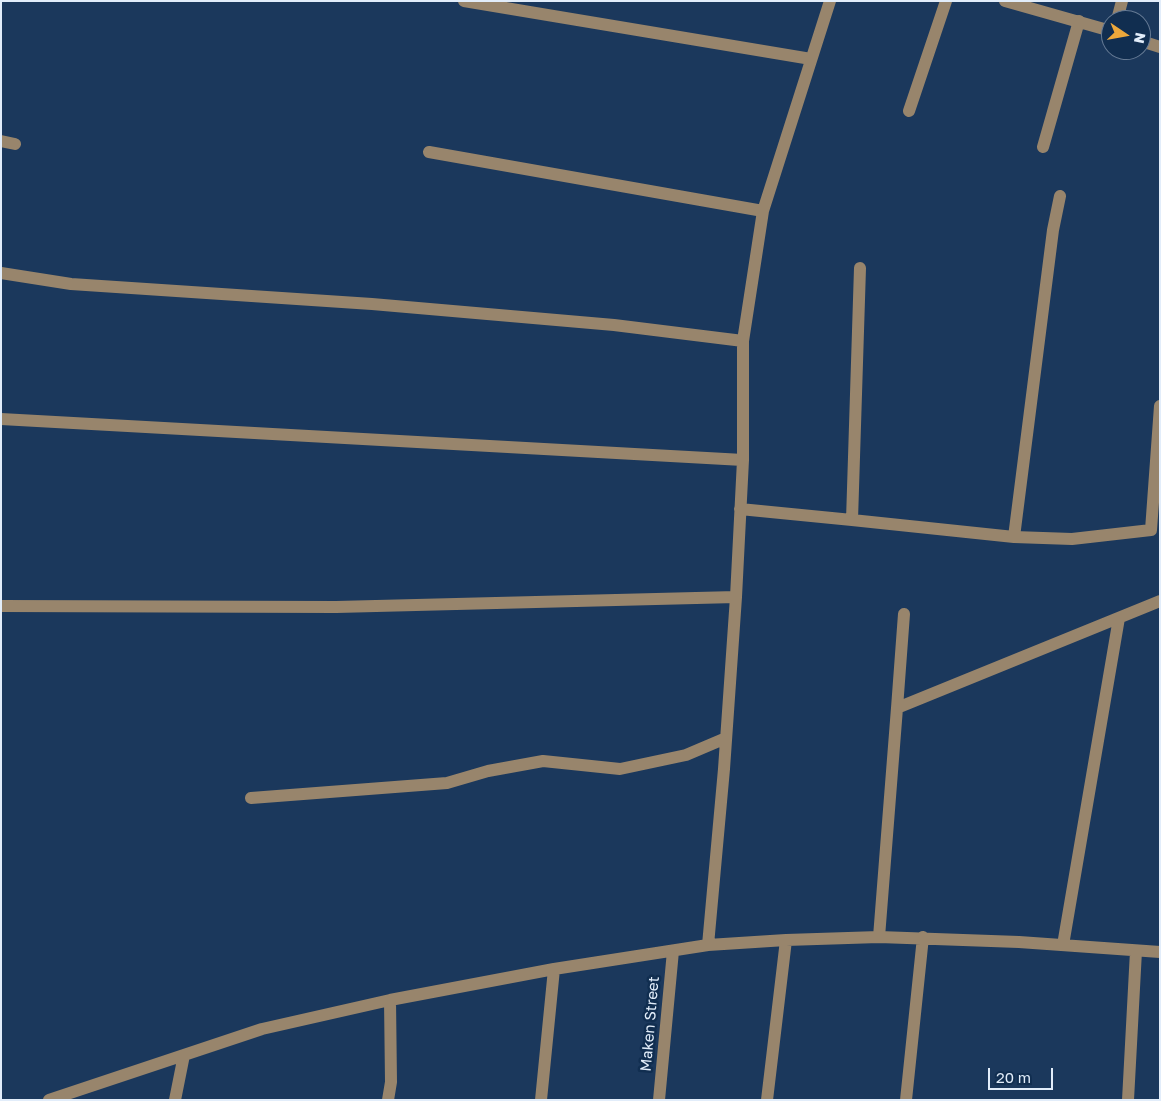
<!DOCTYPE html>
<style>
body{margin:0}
#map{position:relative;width:1161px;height:1101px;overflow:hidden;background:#1b385c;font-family:"Golos Text",sans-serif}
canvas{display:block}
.frame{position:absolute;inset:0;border:2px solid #e2edfa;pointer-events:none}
.north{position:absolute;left:1101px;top:10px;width:50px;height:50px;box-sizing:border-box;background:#112e50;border:1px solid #657a94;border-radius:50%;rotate:102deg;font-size:14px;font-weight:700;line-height:20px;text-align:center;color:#e2edfa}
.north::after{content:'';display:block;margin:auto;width:18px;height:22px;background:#eda83b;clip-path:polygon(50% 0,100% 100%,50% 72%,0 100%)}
.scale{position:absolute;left:988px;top:1068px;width:65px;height:22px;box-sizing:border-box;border:2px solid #e2edfa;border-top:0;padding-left:6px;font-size:15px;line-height:18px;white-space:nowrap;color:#e2edfa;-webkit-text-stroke:4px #112e50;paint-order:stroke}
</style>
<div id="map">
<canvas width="1161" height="1101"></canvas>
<div class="frame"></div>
<div class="north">N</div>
<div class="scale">20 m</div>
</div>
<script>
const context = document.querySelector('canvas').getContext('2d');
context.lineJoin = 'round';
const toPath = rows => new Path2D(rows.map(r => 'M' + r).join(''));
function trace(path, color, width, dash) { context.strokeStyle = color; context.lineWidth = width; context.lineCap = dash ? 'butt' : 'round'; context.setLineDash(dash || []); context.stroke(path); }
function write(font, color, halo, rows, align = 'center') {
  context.font = font + ' "Golos Text",sans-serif'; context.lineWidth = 5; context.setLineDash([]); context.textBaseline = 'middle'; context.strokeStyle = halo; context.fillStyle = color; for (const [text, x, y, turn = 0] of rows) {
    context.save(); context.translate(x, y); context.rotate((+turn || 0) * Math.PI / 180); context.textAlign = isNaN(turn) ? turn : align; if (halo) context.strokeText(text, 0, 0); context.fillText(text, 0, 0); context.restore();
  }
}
trace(toPath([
 [464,1,811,59],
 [1005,1,1111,31],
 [1117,20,1122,1],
 [1141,41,1160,47],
 [909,111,946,1],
 [1,141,15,144],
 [1043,147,1079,21],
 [429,152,763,211],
 [1,273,71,284,372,304,614,325,743,341],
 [1,419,743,460],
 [740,509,852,520,860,268],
 [852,520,1014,537,1072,539,1151,530,1160,406],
 [1014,537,1053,230,1060,196],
 [1,606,336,607,736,597],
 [897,708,904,614],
 [251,798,447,783,488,771,543,761,620,769,686,755,726,738],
 [879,937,897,708,1160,601],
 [708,945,724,769,736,597,743,460,743,341,763,211,830,1],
 [1063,945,1119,618],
 [49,1100,262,1029,390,1000,554,969,708,945,786,940,879,937,1019,942,1160,952],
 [175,1100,184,1055],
 [388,1100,391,1082,390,1000],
 [541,1100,554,969],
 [659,1100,673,951],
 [767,1100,786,940],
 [906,1100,923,937],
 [1128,1100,1136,951]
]), '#98856c', 12);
write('15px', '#e2edfa', '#112e50', [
 ["Maken Street",650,1024,-85]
]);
</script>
